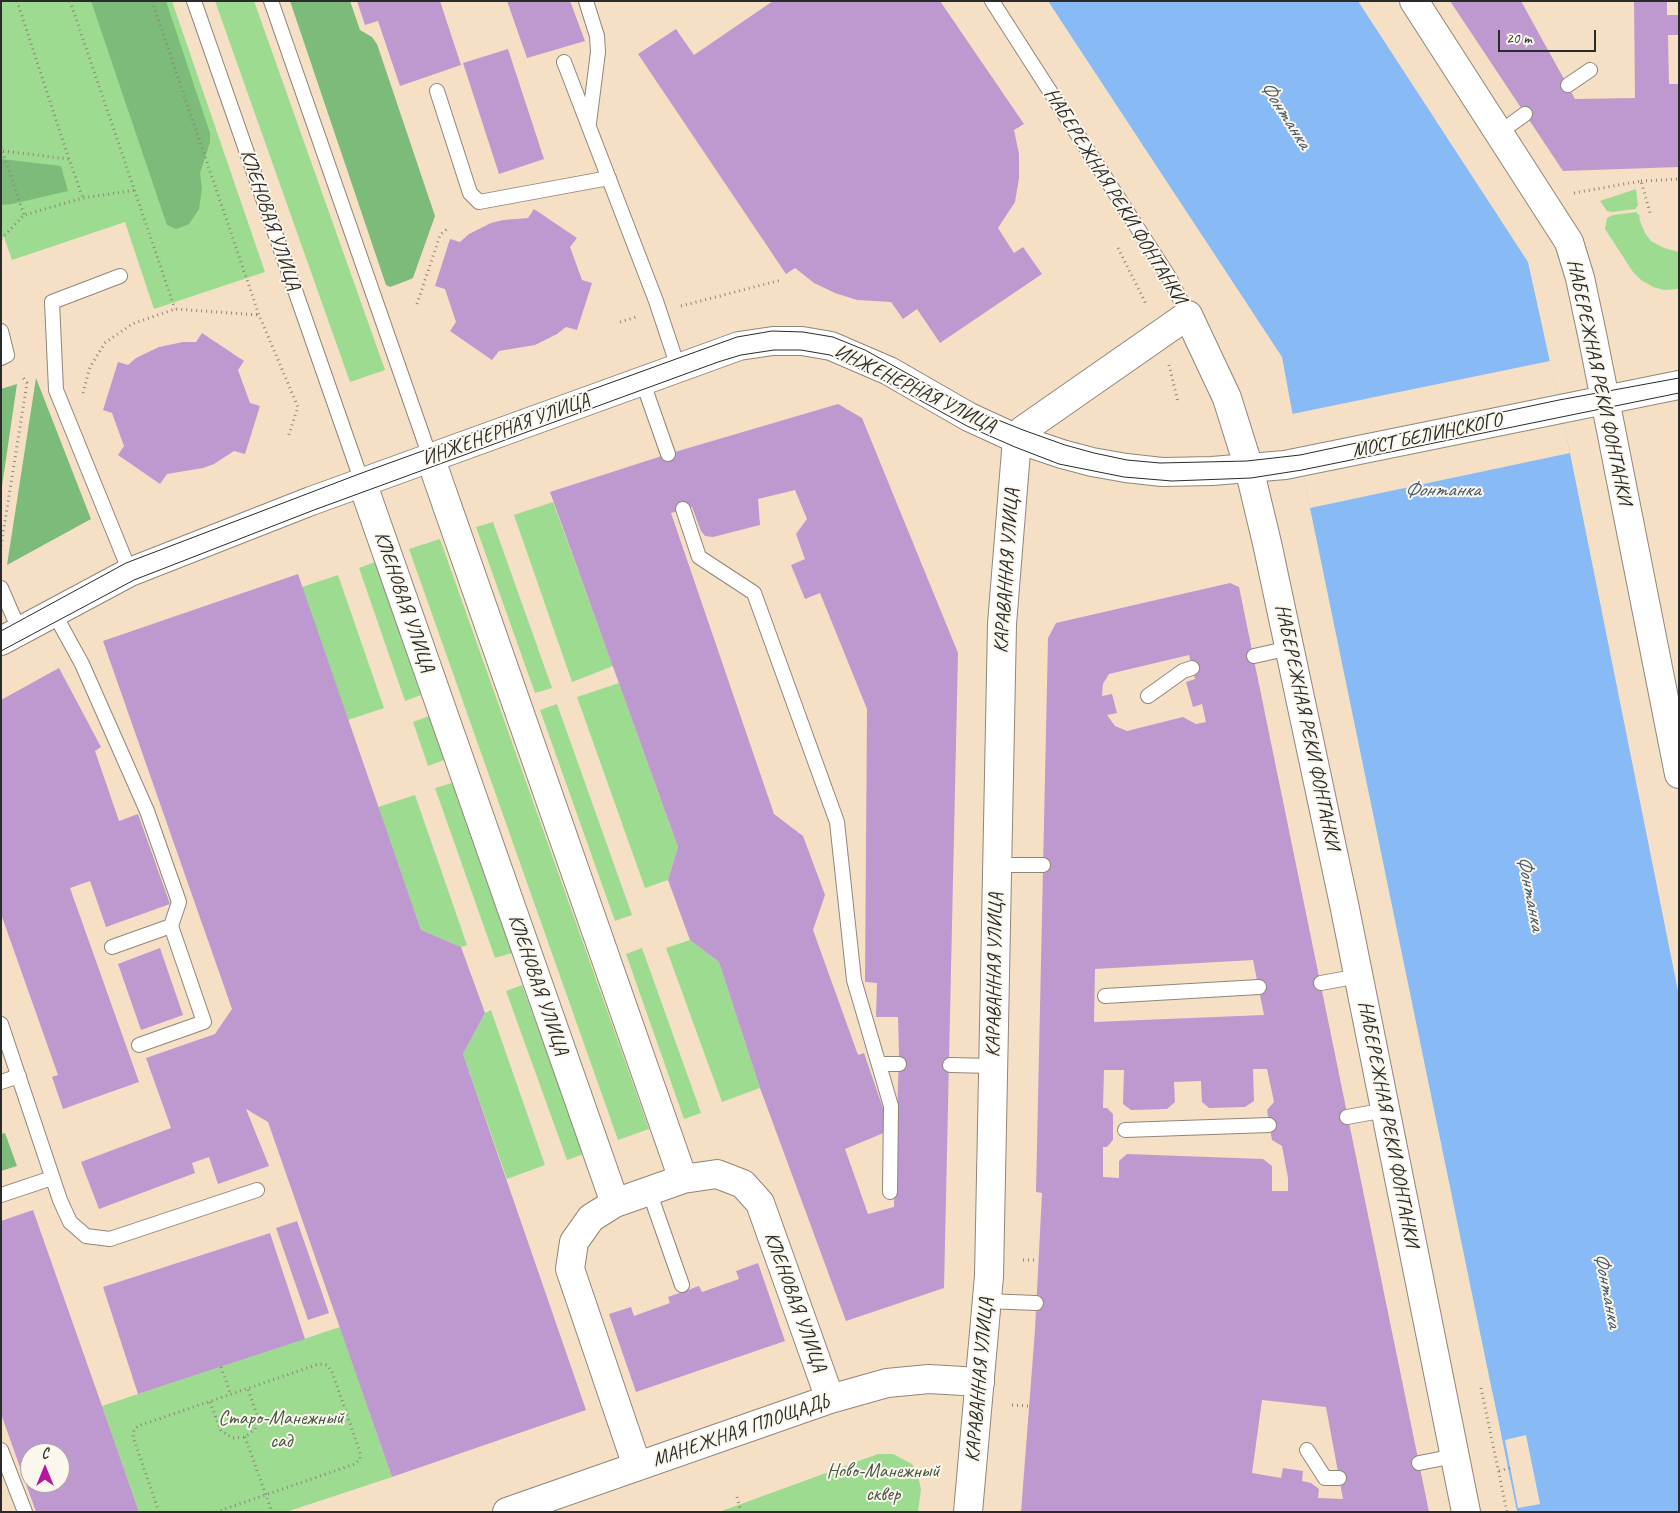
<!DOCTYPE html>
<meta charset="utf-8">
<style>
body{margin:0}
#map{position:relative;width:1680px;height:1513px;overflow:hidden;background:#f5e0c6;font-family:Caveat,sans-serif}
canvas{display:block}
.frame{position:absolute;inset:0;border:2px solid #2b2b2b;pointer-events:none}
.north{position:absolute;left:20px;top:1443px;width:50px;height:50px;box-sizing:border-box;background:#fbf7ec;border:1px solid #a8a59f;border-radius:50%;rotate:0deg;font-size:14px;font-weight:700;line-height:20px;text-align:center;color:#2b2b2b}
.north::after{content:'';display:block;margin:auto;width:18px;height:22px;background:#b5179e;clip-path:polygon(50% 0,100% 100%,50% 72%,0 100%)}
.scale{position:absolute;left:1498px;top:30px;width:98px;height:22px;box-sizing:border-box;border:2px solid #2b2b2b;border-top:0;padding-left:6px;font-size:15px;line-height:18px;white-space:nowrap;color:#2b2b2b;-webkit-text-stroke:4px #fbf7ec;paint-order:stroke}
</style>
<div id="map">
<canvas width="1680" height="1513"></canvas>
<div class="frame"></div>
<div class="north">С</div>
<div class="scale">20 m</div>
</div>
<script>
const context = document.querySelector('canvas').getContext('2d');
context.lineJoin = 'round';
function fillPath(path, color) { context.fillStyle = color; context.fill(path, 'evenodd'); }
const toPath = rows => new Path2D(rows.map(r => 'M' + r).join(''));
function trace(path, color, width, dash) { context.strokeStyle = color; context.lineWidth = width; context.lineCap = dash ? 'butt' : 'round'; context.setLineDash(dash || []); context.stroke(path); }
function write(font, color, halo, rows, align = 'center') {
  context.font = font + ' Caveat,sans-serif'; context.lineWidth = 4; context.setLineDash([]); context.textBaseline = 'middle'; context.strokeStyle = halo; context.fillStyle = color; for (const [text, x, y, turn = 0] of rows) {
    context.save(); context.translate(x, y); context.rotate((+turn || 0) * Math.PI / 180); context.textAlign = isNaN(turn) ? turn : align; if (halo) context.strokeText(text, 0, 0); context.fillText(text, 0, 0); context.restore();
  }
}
fillPath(toPath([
 [1,1,172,1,265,272,154,309,125,222,12,260,4,237,1,238],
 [215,1,254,1,385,370,350,382],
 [1636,189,1638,206,1636,207,1636,209,1612,212,1607,211,1600,201],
 [1637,212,1637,214,1639,214,1640,221,1645,233,1651,241,1664,248,1679,252,1679,289,1664,290,1653,287,1641,280,1633,272,1605,229,1607,218,1613,215],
 [553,502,613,666,572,682,514,515],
 [493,522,552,688,535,693,476,527],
 [440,539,649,1129,618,1140,409,549],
 [375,562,421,695,405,701,359,568],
 [338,575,384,708,348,720,302,587],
 [619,683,678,847,668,880,645,888,577,697],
 [557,704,632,915,615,921,540,710],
 [429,716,444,760,428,766,413,722],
 [452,783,512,953,495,958,435,788],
 [415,795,467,945,461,947,421,930,378,807],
 [690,940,719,962,760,1088,722,1102,666,948],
 [642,948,701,1113,684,1119,626,954],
 [522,985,584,1154,567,1160,506,991],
 [491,1010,545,1165,507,1179,463,1054,485,1013],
 [340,1327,392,1477,286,1512,139,1512,102,1406],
 [878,1454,893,1454,912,1464,917,1472,921,1489,918,1512,719,1512]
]), '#9cdb90');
fillPath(toPath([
 [91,1,166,1,210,133,210,142,200,173,202,189,199,209,189,224,176,229,167,225],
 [290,1,350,1,360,30,372,37,377,44,435,216,414,275,413,278,406,281,390,287,386,285],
 [1,159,61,166,68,191,12,204,1,205],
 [36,378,91,519,7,565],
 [17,384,1,493,1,389],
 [5,1133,17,1166,1,1171,1,1134]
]), '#7dbb7a');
fillPath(toPath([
 [1048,1,1358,1,1528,262,1570,453,1679,996,1679,1512,1517,1512,1310,508,1282,357]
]), '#88baf5');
fillPath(toPath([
 [1550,361,1570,453,1310,508,1292,414],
 [1492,1391,1517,1512,1514,1512,1489,1392],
 [1526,1435,1540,1504,1518,1508,1505,1440]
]), '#f5e0c6');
fillPath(toPath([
 [357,1,440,1,461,65,400,86,378,21,365,25],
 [507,1,570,1,585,41,527,58],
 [773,1,940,1,1024,124,1014,130,1019,154,1019,178,1015,202,998,228,1014,253,1023,247,1042,274,940,343,917,309,903,319,891,302,857,300,835,293,814,283,795,268,786,274,638,54,676,29,694,55],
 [1450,1,1521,1,1575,99,1635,98,1634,1,1667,1,1667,15,1679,15,1679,35,1668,35,1669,84,1679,84,1679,167,1563,171],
 [508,49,544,159,499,174,463,63],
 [534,209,577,238,570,247,582,280,592,283,577,330,566,327,557,334,535,345,499,351,492,360,450,331,456,322,445,289,435,286,450,239,460,242,469,234,491,223,503,220,528,218],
 [202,333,244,361,238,370,250,403,260,406,245,454,234,451,214,464,203,468,167,474,160,484,118,455,124,446,112,413,103,410,118,362,128,365,136,358,159,347,183,342,196,342],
 [838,404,862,418,958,653,944,1288,846,1321,760,1088,719,962,690,940,668,880,678,847,550,492,668,454],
 [795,490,807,519,796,534,805,559,791,565,805,599,820,593,867,709,865,982,877,983,876,1017,898,1017,899,1055,894,1207,868,1214,845,1149,886,1132,886,1117,864,1053,858,1055,813,930,825,895,803,836,774,814,671,513,692,507,701,531,705,536,713,537,760,525,758,499],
 [298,574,421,930,461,947,485,1013,463,1054,586,1410,392,1477,268,1122,246,1109,269,1166,218,1184,209,1157,192,1163,195,1173,99,1209,81,1162,171,1128,146,1058,215,1034,232,1009,103,641],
 [1230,583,1239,587,1429,1512,1021,1512,1035,1330,1042,1193,1036,1192,1048,638,1056,623],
 [1189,655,1195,679,1186,682,1193,707,1202,704,1206,722,1196,724,1183,717,1127,731,1115,726,1107,715,1117,713,1112,694,1102,696,1103,684,1109,674],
 [1253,960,1264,1015,1094,1022,1095,969],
 [1253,1069,1267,1069,1274,1102,1267,1110,1272,1140,1282,1146,1288,1178,1288,1191,1272,1191,1272,1166,1263,1159,1127,1154,1119,1161,1119,1178,1103,1177,1103,1147,1107,1147,1113,1140,1113,1114,1107,1108,1103,1108,1104,1070,1124,1070,1123,1104,1131,1110,1167,1109,1175,1102,1174,1082,1201,1081,1202,1102,1209,1108,1245,1107,1254,1101],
 [1262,1400,1326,1407,1343,1499,1318,1498,1319,1489,1311,1483,1302,1481,1303,1471,1283,1468,1281,1478,1252,1473],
 [59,668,101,747,95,751,119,821,138,814,170,904,106,927,90,881,70,888,139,1082,63,1109,52,1077,58,1075,1,914,1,700],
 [160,948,183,1015,141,1030,118,964],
 [33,1210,102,1406,139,1512,36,1512,1,1414,1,1221],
 [30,1453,60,1453,60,1483,30,1483],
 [297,1221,329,1313,308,1320,276,1228],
 [270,1233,305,1339,138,1394,103,1287],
 [758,1263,785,1341,636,1392,609,1314,631,1307,634,1316,670,1303,668,1297,699,1286,702,1292,739,1279,736,1271]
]), '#bd99cf');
const service = toPath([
 [194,1,362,482],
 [271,1,430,457],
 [586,1,597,36,598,52,589,123],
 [992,1,1169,277,1188,315],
 [564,62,656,301,678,367],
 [1568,85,1590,70],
 [437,91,470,193,479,202,609,178],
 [1499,133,1525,114],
 [120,276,52,302,56,390,130,572],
 [1,331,7,355,1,358],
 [642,380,668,454],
 [683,509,699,557,754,593,837,822,854,980,891,1106,890,1192],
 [1,588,20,632],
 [54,613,82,664,147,811,179,902,171,926,204,1022,139,1045],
 [1254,656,1290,648],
 [1148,696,1183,671,1192,668],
 [997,865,1043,865],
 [112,947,171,926],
 [1321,983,1359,976],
 [1105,996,1259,987],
 [1,1024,60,1200,70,1222,86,1236,110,1239,257,1190],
 [879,1064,899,1064],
 [950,1065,993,1066],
 [1,1082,19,1076],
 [1347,1117,1386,1110],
 [1125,1130,1269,1125],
 [649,1191,682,1285],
 [1,1195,52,1178],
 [987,1301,1036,1303],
 [1,1450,25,1512],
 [1307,1450,1325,1478,1339,1478],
 [1419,1463,1455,1456]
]);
const minor = toPath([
 [1017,439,1023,430,1188,315,1227,398,1249,468],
 [430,457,683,1179],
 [362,482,615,1203],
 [637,1466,570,1269,574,1242,591,1218,615,1203,683,1179,717,1174,743,1184,760,1203,830,1399],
 [507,1512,830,1399,887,1383,929,1379,980,1382]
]);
const tertiary = toPath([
 [1249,468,1267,543,1344,904,1466,1512],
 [968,1512,989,1276,1002,624,1017,439]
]);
const secondary = toPath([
 [1414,1,1569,242,1580,278,1593,339,1679,774],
 [1,641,130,572,311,501,739,346,773,341,802,341,831,346,889,371,969,417,1017,439,1062,454,1092,462,1126,468,1162,472,1212,471,1285,465,1679,385]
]);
trace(service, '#908678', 16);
trace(minor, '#908678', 30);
trace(tertiary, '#908678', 30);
trace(secondary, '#908678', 30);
trace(toPath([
 [17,1,69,159,83,198],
 [70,1,175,309],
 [152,1,259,315,298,407,288,437],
 [1,147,24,215],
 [3,151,69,159],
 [1641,181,1679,179],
 [1574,193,1641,181,1650,213],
 [1,239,24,215,83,198,135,190],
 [1118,248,1147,306],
 [417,304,440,235,447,229],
 [681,306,781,280],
 [620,322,636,317],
 [1169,365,1178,402],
 [83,393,90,367,105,343,132,324,175,309,259,315],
 [1,546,27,383,21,375],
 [1023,1260,1038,1260],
 [221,1367,231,1395],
 [1481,1388,1507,1512],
 [210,1402,221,1431,233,1438,245,1437,255,1429,258,1418,248,1389],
 [1012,1405,1029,1406],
 [245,1437,272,1512],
 [1499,1471,1513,1467],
 [737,1497,741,1512],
 [159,1512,133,1437,134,1430,138,1426,319,1364,327,1365,332,1372,360,1452,360,1459,355,1464,216,1512]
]), '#908678', 3, [1, 4]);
trace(service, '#fff', 14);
trace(minor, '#fff', 28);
trace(tertiary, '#fff', 28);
trace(secondary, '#fff', 28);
trace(toPath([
 [1,631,126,563,359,474,676,359,737,337,772,331,803,332,833,337,865,350,973,410,1023,430,1065,445,1094,453,1127,460,1160,463,1247,461,1300,455,1559,400,1679,378],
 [1,651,134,580,314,510,718,362,741,355,774,350,801,350,830,355,883,380,967,426,1015,447,1059,464,1124,477,1172,481,1251,478,1302,470,1679,393]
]), '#2b2b2b', 1);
write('20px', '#2b2b2b', '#fbf7ec', [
 ["НАБЕРЕЖНАЯ РЕКИ ФОНТАНКИ",1115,196,58],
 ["КЛЕНОВАЯ УЛИЦА",270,220,71],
 ["НАБЕРЕЖНАЯ РЕКИ ФОНТАНКИ",1599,382,78],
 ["ИНЖЕНЕРНАЯ УЛИЦА",915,389,26],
 ["ИНЖЕНЕРНАЯ УЛИЦА",506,430,-20],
 ["МОСТ БЕЛИНСКОГО",1427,436,-12],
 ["КАРАВАННАЯ УЛИЦА",1007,571,-86],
 ["КЛЕНОВАЯ УЛИЦА",404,602,71],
 ["НАБЕРЕЖНАЯ РЕКИ ФОНТАНКИ",1307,727,78],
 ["КАРАВАННАЯ УЛИЦА",995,975,-89],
 ["КЛЕНОВАЯ УЛИЦА",538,985,71],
 ["НАБЕРЕЖНАЯ РЕКИ ФОНТАНКИ",1388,1124,79],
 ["КЛЕНОВАЯ УЛИЦА",795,1302,70],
 ["КАРАВАННАЯ УЛИЦА",980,1380,-85],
 ["МАНЕЖНАЯ ПЛОЩАДЬ",741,1431,-19]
]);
write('20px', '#475744', '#fbf7ec', [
 ["Старо-Манежный",281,1419],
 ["сад",281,1442],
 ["Ново-Манежный",883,1472],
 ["сквер",883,1495]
]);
write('italic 21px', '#475668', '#fbf7ec', [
 ["Фонтанка",1285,115,57],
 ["Фонтанка",1442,490],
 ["Фонтанка",1530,893,79],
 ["Фонтанка",1607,1290,79]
]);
</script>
